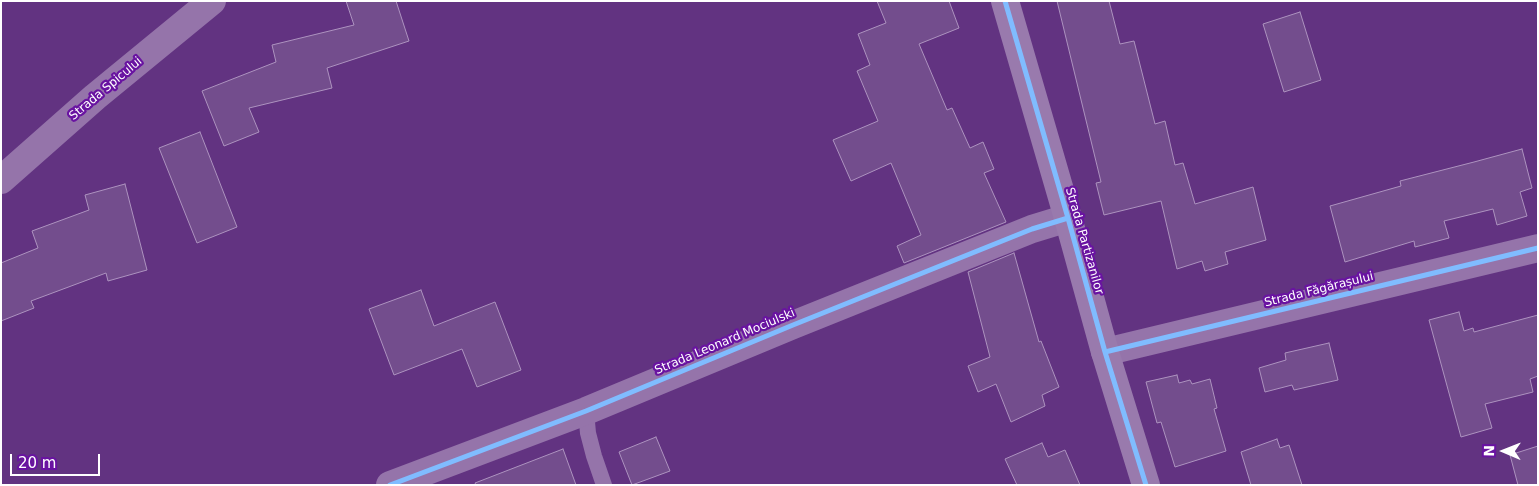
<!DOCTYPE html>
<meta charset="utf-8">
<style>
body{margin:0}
#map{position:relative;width:1539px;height:486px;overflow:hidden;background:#623381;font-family:"DejaVu Sans",sans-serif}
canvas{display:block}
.frame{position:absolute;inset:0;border:2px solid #fff;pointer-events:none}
.north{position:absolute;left:1479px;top:426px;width:50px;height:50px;-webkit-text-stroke:4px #6913a1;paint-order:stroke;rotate:271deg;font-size:14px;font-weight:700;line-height:20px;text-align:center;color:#fff}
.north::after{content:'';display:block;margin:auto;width:18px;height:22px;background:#fff;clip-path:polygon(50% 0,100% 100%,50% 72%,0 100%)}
.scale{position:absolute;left:10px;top:454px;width:90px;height:22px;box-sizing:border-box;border:2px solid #fff;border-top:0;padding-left:6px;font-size:15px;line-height:18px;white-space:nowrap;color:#fff;-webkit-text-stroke:4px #6913a1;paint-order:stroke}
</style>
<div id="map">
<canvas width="1539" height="486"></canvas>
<div class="frame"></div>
<div class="north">N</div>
<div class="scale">20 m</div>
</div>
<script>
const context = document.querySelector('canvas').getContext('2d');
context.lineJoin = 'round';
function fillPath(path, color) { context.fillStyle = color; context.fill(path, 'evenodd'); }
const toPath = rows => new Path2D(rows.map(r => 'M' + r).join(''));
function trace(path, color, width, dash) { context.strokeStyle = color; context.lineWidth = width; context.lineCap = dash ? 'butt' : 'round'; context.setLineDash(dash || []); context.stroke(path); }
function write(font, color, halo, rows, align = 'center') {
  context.font = font + ' "DejaVu Sans",sans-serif'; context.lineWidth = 4.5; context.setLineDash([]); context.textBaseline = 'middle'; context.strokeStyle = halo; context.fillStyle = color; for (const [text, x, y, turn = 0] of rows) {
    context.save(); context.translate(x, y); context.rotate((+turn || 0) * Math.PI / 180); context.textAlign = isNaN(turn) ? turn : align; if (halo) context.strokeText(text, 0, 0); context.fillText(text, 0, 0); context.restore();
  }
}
const building = toPath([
 [346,1,396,1,409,41,327,68,332,88,249,108,259,132,224,146,202,91,276,62,272,45,354,25,346,1],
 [877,1,949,1,959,28,919,44,947,110,952,108,970,148,983,142,994,169,984,173,1006,222,904,263,897,246,921,235,891,163,851,181,833,140,878,121,857,71,870,65,858,34,886,23,877,1],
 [1057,1,1109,1,1120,44,1134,41,1155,124,1165,121,1175,165,1183,163,1195,204,1253,187,1266,240,1225,252,1228,264,1205,271,1202,261,1177,269,1161,201,1104,215,1096,183,1101,182,1057,1],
 [1300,12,1321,80,1284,92,1263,24,1300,12],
 [200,132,237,227,197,243,159,148,200,132],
 [1522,149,1532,188,1520,192,1527,216,1497,225,1493,209,1444,221,1449,238,1415,247,1414,241,1345,262,1330,206,1401,186,1400,181,1474,162,1522,149],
 [125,184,147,270,108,281,106,273,31,301,34,308,1,321,1,263,38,248,32,231,89,210,85,195,125,184],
 [1014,253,1039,342,1041,341,1059,387,1042,395,1045,406,1011,422,996,384,978,392,968,366,990,357,968,272,1014,253],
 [421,290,434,326,495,302,521,370,477,387,462,349,394,375,369,309,421,290],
 [1459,312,1464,331,1473,328,1474,332,1538,315,1538,376,1530,379,1533,392,1485,404,1492,428,1461,437,1429,320,1459,312],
 [1329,343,1338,380,1294,390,1292,385,1265,392,1259,368,1286,360,1285,353,1329,343],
 [1177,375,1179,383,1190,380,1192,384,1210,379,1217,408,1214,409,1226,451,1175,467,1161,422,1157,423,1146,382,1177,375],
 [656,437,670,471,632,485,619,452,656,437],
 [1277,439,1280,448,1289,445,1302,485,1251,485,1241,452,1277,439],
 [1042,443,1048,457,1065,450,1080,485,1017,485,1005,459,1042,443],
 [1538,446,1538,485,1518,485,1510,455,1538,446],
 [563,449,576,485,476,485,475,483,563,449]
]);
fillPath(building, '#734d8d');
trace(building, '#ad93bf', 1);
trace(toPath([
 [586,411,588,433,594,456,604,485]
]), '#9574aa', 16);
trace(toPath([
 [1,180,95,97,212,1],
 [1105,352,1538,248],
 [390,485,586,411,793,325,1032,229,1068,218]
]), '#9574aa', 28);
trace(toPath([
 [1005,1,1068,218,1105,352,1146,485]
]), '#997aad', 28);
trace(toPath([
 [1005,1,1068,218,1105,352,1146,485],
 [1105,352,1538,248],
 [390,485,586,411,793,325,1032,229,1068,218]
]), '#80bcff', 5);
write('12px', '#fff', '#6913a1', [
 ["Strada Spicului",106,89,-40],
 ["Strada Partizanilor",1084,241,74],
 ["Strada Făgărașului",1319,290,-14],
 ["Strada Leonard Mociulski",725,342,-23]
]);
</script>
